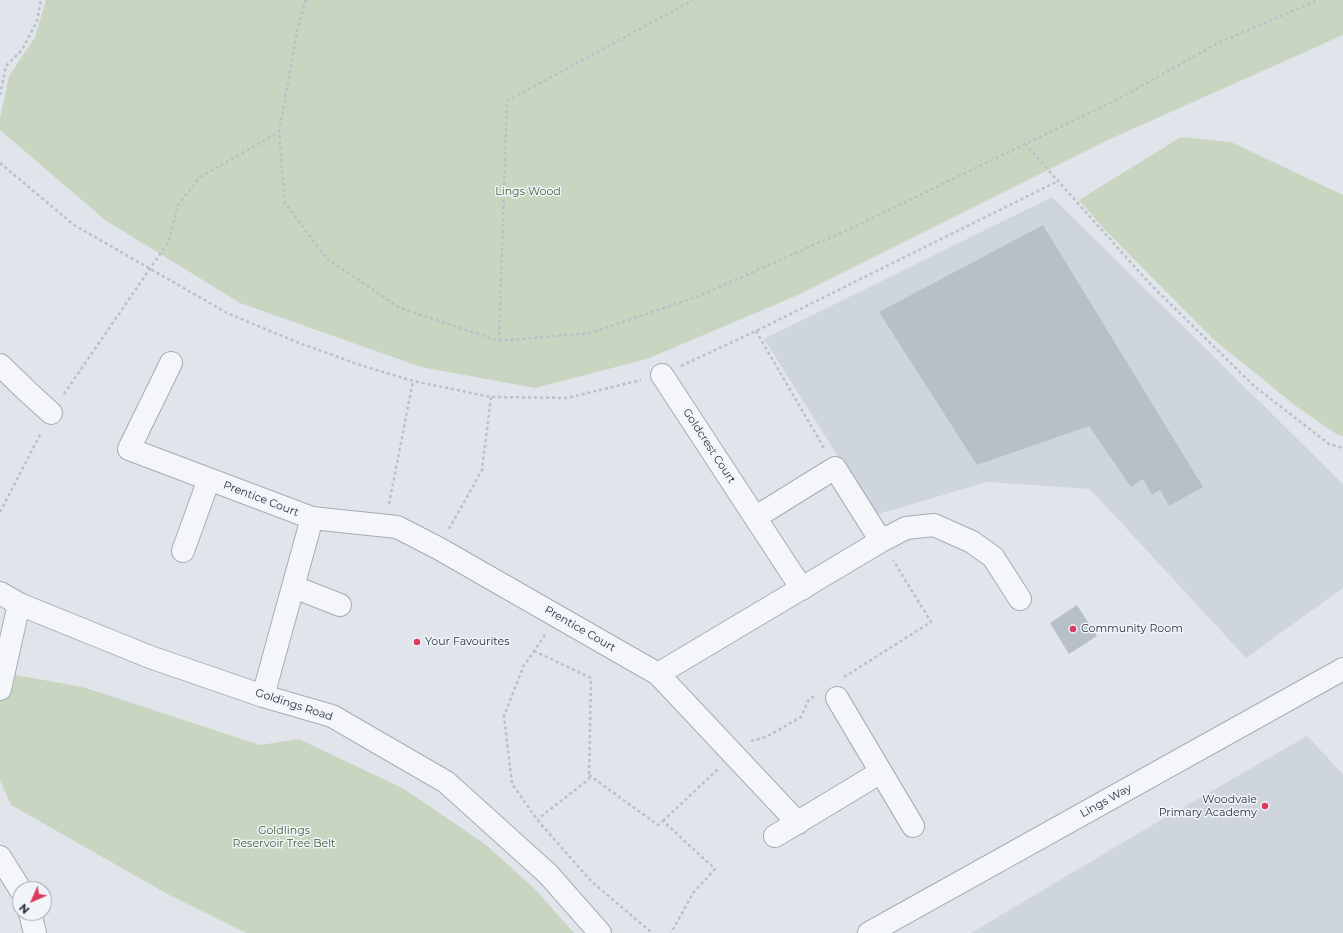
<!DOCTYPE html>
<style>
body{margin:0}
#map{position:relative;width:1343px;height:933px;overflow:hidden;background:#e1e5eb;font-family:Montserrat,sans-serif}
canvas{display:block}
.north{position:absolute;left:12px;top:881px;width:40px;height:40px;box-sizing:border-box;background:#f1f4f8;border:1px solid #a0a7b0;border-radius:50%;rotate:225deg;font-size:11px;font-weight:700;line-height:16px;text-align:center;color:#273444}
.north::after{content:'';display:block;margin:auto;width:14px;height:18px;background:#db3a5e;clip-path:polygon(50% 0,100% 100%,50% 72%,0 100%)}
</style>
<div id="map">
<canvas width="1343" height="933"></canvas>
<div class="north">N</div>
</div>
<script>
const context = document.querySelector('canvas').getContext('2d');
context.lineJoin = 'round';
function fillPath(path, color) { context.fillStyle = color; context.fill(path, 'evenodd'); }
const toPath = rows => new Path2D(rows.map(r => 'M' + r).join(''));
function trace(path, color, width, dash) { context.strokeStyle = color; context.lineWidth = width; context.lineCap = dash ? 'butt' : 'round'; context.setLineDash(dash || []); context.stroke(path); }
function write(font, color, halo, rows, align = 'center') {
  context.font = font + ' Montserrat,sans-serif'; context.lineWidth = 3; context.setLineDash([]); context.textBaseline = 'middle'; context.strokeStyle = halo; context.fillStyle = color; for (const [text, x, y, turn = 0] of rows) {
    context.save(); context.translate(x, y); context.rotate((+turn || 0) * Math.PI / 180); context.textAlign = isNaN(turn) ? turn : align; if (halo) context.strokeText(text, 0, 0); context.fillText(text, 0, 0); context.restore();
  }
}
fillPath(toPath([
 [1052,197,1343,484,1343,588,1246,658,1090,489,987,482,875,515,764,339],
 [1307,736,1343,774,1343,933,971,933,1132,837]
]), '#ced5dd');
fillPath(toPath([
 [46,0,1343,0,1343,35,1108,140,798,295,647,359,535,388,421,367,240,303,105,220,0,130,0,118,9,76,35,37],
 [1181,137,1231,142,1343,195,1343,436,1338,435,1297,407,1213,339,1103,228,1079,200],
 [4,673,83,687,260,745,299,739,404,789,485,844,535,889,574,933,246,933,169,895,11,805,0,780,0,689]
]), '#c8d6c1');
fillPath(toPath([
 [1043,225,1203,487,1169,506,1160,490,1152,495,1143,479,1131,487,1089,426,977,465,879,312],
 [1077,605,1097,636,1069,654,1050,623]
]), '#b7bfc9');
const minor = toPath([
 [171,363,129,449,312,518,397,527,438,548,658,674,798,823],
 [0,365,28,392,51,413],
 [662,375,802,589],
 [756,517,835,468,881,541],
 [183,551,209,479],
 [294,587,340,605],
 [0,593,19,604,150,657,263,696,332,716,446,782,548,874,600,933],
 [658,674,881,541,906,528,934,525,972,542,993,557,1020,599],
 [0,689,19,604],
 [263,696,312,518],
 [837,698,913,826],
 [775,836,881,772],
 [0,857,20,889],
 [30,913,35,933]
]);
const tertiary = toPath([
 [869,933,1343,669]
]);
trace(minor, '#a5acb6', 24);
trace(tertiary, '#a5acb6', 24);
trace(toPath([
 [306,0,298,26,279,132,285,203,326,258,400,308,499,341,590,333,699,296,854,227,1118,99,1218,43,1318,0],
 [0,95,6,66,22,50,37,21,41,0],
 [1025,144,1151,285,1254,386,1329,444,1343,448],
 [0,163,74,225,227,313,294,341,357,364,413,381,491,397,567,398,641,380],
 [756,331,825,450],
 [499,341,507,101,693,0],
 [681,366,756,331,1058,181],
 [64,394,169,241,178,205,200,177,279,132],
 [389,504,413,381],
 [0,512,41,433],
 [449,529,482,470,491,397],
 [545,635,523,667,504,716,512,784,539,822,591,881,652,933],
 [534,651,591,678,589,779,538,819],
 [844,677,931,622,893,560],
 [751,741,766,737,801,717,809,699,815,696],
 [589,775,658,825,663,821,715,869,693,893,671,933],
 [663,821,718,769]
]), '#bbc0c6', 2.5, [3, 3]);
trace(minor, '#f4f6f9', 22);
trace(tertiary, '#f4f6f9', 22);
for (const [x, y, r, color] of [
 [1073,629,4,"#db3a5e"],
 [417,642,4,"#db3a5e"],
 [1265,806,4,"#db3a5e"]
]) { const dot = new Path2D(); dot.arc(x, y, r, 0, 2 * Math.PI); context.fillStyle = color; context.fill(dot); trace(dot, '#f1f4f8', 1.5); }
write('11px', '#3f6133', '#f1f4f8', [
 ["Lings Wood",528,192],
 ["Goldlings",284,831],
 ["Reservoir Tree Belt",284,844]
]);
write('11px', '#273444', '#f1f4f8', [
 ["Goldcrest Court",709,446,57],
 ["Prentice Court",261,499,21],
 ["Prentice Court",580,629,30],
 ["Goldings Road",294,705,18],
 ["Lings Way",1106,801,-29]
]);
write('11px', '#273444', '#f1f4f8', [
 ["Community Room",1081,629],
 ["Your Favourites",425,642],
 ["Woodvale",1257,800,"right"],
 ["Primary Academy",1257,813,"right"]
], 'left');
</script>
